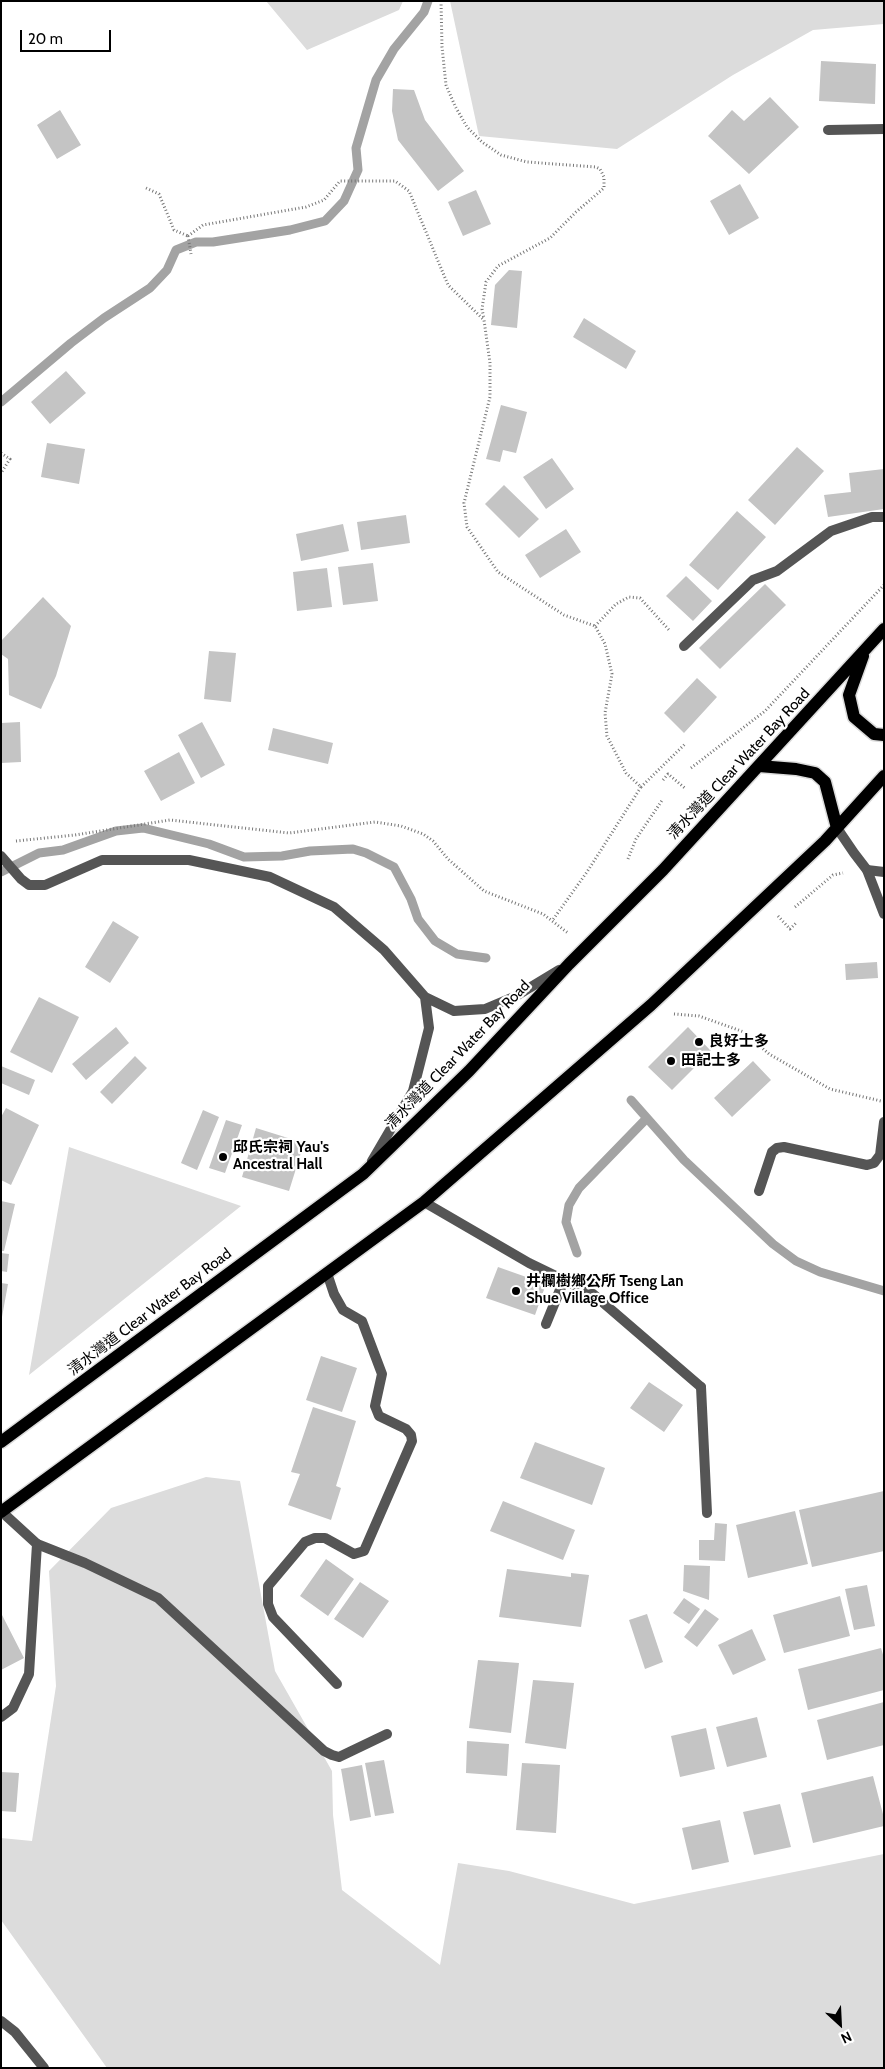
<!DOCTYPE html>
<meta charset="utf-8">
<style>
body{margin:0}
#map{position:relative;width:885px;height:2069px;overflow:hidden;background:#fff;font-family:Cabin,sans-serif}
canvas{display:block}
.frame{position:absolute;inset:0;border:2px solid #000;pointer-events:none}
.north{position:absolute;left:815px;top:1999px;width:50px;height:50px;-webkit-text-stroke:4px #fff;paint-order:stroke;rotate:155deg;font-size:14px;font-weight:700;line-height:20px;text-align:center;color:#000}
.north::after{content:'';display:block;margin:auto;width:18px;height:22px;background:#000;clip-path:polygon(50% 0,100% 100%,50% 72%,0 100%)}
.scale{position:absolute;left:20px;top:30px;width:91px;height:22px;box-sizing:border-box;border:2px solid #000;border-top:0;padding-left:6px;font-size:15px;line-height:18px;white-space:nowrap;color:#000;-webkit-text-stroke:4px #fff;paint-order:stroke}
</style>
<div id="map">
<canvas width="885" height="2069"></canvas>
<div class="frame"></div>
<div class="north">N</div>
<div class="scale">20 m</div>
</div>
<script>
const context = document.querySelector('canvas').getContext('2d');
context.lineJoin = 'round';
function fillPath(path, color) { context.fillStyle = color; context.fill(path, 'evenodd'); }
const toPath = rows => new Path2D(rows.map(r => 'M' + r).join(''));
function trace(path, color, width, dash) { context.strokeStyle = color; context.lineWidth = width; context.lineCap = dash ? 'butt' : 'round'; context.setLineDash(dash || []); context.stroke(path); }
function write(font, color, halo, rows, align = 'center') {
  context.font = font + ' Cabin,"Noto Sans TC",sans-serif'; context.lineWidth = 4.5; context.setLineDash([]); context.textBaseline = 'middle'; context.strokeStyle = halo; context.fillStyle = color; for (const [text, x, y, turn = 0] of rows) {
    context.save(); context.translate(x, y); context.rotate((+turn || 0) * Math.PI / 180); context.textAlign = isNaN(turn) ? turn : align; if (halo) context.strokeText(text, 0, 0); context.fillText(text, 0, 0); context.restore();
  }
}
fillPath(toPath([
 [266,1,403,1,399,10,307,50],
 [450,1,884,1,884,24,813,30,733,75,617,149,479,136],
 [69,1147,241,1206,29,1375],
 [206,1477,240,1481,275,1671,332,1771,333,1815,342,1890,440,1965,458,1863,509,1871,634,1904,884,1854,884,2068,107,2068,1,1920,1,1838,32,1841,56,1686,49,1571,111,1508]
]), '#dcdcdc');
trace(toPath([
 [1,402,71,343,104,318,150,288,167,270,176,250,196,242,213,242,290,230,325,221,344,201,358,170,356,148,376,80,394,49,424,12,428,1],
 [1,872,39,853,63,850,116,831,143,828,209,844,244,857,282,856,310,851,353,849,366,853,394,867,411,899,418,919,435,941,457,954,486,958],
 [631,1100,684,1160,773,1244,796,1261,820,1272,884,1291],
 [577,1253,566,1222,569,1205,579,1188,647,1118]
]), '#a3a3a3', 9);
fillPath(toPath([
 [821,61,876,64,875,104,819,101],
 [393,89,414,90,425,120,464,171,438,191,398,140,392,111],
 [770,97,799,127,749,174,708,136,732,110,744,121],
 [60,110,81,145,57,159,37,125],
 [740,184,759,218,729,235,710,201],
 [476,190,491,224,463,236,448,202],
 [509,270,522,271,517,328,491,325,495,285],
 [584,318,636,351,626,369,573,337],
 [66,371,86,393,50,424,31,402],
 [501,405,527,412,516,453,503,450,500,462,486,459],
 [47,443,85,449,79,484,41,477],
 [797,447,824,471,775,525,748,500],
 [552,458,574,489,546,509,523,477],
 [884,469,884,509,828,517,824,495,851,492,849,473],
 [504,485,539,519,519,538,485,504],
 [737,511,766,537,718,590,689,565],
 [406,515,410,543,361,550,357,522],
 [343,524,349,551,301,561,296,534],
 [566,529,581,552,540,578,525,555],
 [373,563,378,601,343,605,338,567],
 [327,568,332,607,297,611,293,572],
 [686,576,712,601,693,621,666,596],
 [765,584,786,605,720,669,699,648],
 [43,597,71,626,56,676,41,709,9,695,8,659,1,654,1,641],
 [209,651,236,653,231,702,204,699],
 [697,678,717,697,684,733,664,713],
 [20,722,21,762,1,763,1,723],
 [202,722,225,765,201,778,178,735],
 [273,728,333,743,328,764,268,750],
 [179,752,195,783,161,801,144,771],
 [113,921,139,937,110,983,85,967],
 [877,962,878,978,846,980,845,964],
 [39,997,79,1017,52,1073,10,1052],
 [116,1027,129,1043,86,1080,72,1064],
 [688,1027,711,1051,672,1090,648,1067],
 [135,1056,147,1068,112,1104,100,1092],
 [753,1061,771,1080,732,1117,714,1098],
 [1,1066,35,1080,29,1095,1,1083],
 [6,1108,39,1125,11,1185,1,1180,1,1117],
 [203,1110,219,1117,197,1170,181,1163],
 [226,1120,242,1125,225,1173,209,1168],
 [256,1128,304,1143,289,1191,242,1177],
 [1,1201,15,1204,4,1251,1,1251],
 [1,1253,9,1254,7,1272,1,1271],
 [498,1267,546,1284,535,1315,486,1298],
 [1,1283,8,1284,2,1317,1,1317],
 [321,1356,357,1368,342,1412,306,1400],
 [649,1382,683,1405,664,1432,630,1408],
 [313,1407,356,1421,336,1486,341,1488,331,1520,288,1505,300,1474,291,1472],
 [535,1442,605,1468,592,1505,520,1478],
 [884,1491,884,1551,812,1567,799,1510],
 [503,1501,575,1530,563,1560,490,1531],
 [795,1511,808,1564,748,1578,736,1525],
 [715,1523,727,1524,725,1561,699,1560,699,1540,714,1540],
 [326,1559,354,1579,328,1616,300,1596],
 [684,1565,710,1566,709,1600,683,1591],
 [507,1569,571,1577,571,1573,589,1575,581,1627,499,1617],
 [360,1582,389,1601,363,1638,334,1619],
 [867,1585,875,1626,854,1630,845,1589],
 [840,1596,850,1636,784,1653,773,1615],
 [684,1598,700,1609,689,1624,673,1613],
 [705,1609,719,1619,697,1647,684,1637],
 [1,1613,24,1658,1,1670],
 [647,1614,663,1662,645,1669,629,1620],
 [752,1629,766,1660,733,1675,718,1645],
 [881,1648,884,1658,884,1690,808,1710,798,1669],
 [478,1660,519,1663,511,1733,469,1728],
 [533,1680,574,1683,566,1749,525,1743],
 [884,1702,884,1745,827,1760,817,1720],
 [757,1717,767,1757,727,1767,716,1727],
 [706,1728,715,1769,680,1777,671,1736],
 [467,1741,509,1744,507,1776,466,1773],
 [384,1760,394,1813,375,1816,365,1763],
 [522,1763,560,1765,556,1833,516,1830],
 [362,1765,371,1817,350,1821,341,1769],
 [1,1772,19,1773,16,1812,1,1811],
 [873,1776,884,1818,884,1826,813,1843,801,1793],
 [780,1804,791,1847,754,1855,743,1812],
 [720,1820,729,1862,692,1870,682,1828]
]), '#c4c4c4');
const primary = toPath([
 [863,656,849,695,854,717,874,734,884,735],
 [759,766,796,769,815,773,825,782,837,828],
 [1,1442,363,1174,469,1071,569,964,663,870,884,629],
 [1,1512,424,1202,651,1005,825,841,884,776]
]);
trace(primary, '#dbdbdb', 15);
trace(toPath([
 [441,1,442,47,446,85,455,106,467,127,482,142,501,155,527,162,596,167,600,169,604,177,604,188,576,212,550,238,498,266,486,282,482,309,484,319],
 [146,188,159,194,174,230,188,236],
 [188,236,203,225,306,207,324,200,340,181,395,181,409,191,448,285,484,320,490,363,490,397,464,503,467,527,498,572,564,615,595,626,605,644,612,674,605,713,607,736,626,773,641,787,587,872,552,921],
 [188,236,191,254],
 [1,453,10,459,1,473],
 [595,626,616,604,629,597,640,598,670,631],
 [691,768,765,711,884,585],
 [663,780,668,774,686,789],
 [641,787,685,744],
 [16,841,75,835,170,820,289,833,375,822,401,826,423,834,433,841,448,859,484,891,543,914,568,933],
 [628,859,636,839,663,799],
 [795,907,833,875,843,873],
 [778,916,790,929,797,922],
 [674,1014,699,1016,744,1032,769,1054,830,1089,881,1101]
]), '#777', 3, [1, 2.5]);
trace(toPath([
 [684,646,753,580,777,571,831,531,872,517,884,517],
 [867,870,884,872],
 [759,1191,772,1152,777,1148,784,1147,867,1165,874,1163,880,1155,884,1122],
 [327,1273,334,1294,343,1310,362,1321,382,1374,375,1406,379,1416,406,1429,411,1435,412,1441,364,1551,354,1554,325,1538,315,1538,305,1542,268,1586,268,1604,273,1617,337,1684],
 [546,1324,564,1280],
 [701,1387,707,1513],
 [37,1544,85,1563,158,1598,324,1751,332,1755,339,1757,387,1734]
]), '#555', 10);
trace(toPath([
 [828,130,884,129],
 [837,828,854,853,867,870,884,914],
 [1,856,21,879,29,885,45,885,102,860,189,860,270,877,334,907,384,950,425,997,454,1011,485,1009,516,996,559,970],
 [372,1161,413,1091,429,1028,425,997],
 [424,1202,529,1263,593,1294,701,1387],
 [1,1717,13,1708,29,1674,37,1544,2,1512],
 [1,2021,15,2032,44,2068]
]), '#555', 10);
trace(primary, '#000', 12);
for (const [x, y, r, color] of [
 [699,1042,5,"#000"],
 [671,1061,5,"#000"],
 [223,1157,5,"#000"],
 [516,1291,5,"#000"]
]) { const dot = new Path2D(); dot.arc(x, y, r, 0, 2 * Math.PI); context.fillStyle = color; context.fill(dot); trace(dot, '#fff', 2); }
write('15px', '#000', '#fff', [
 ["清水灣道 Clear Water Bay Road",739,764,-47],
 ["清水灣道 Clear Water Bay Road",458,1055,-46],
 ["清水灣道 Clear Water Bay Road",150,1312,-37]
]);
write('bold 15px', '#000', '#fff', [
 ["良好士多",709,1042],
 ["田記士多",681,1061],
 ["邱氏宗祠 Yau's",233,1148],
 ["Ancestral Hall",233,1165],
 ["井欄樹鄉公所 Tseng Lan",526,1282],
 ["Shue Village Office",526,1299]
], 'left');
</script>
